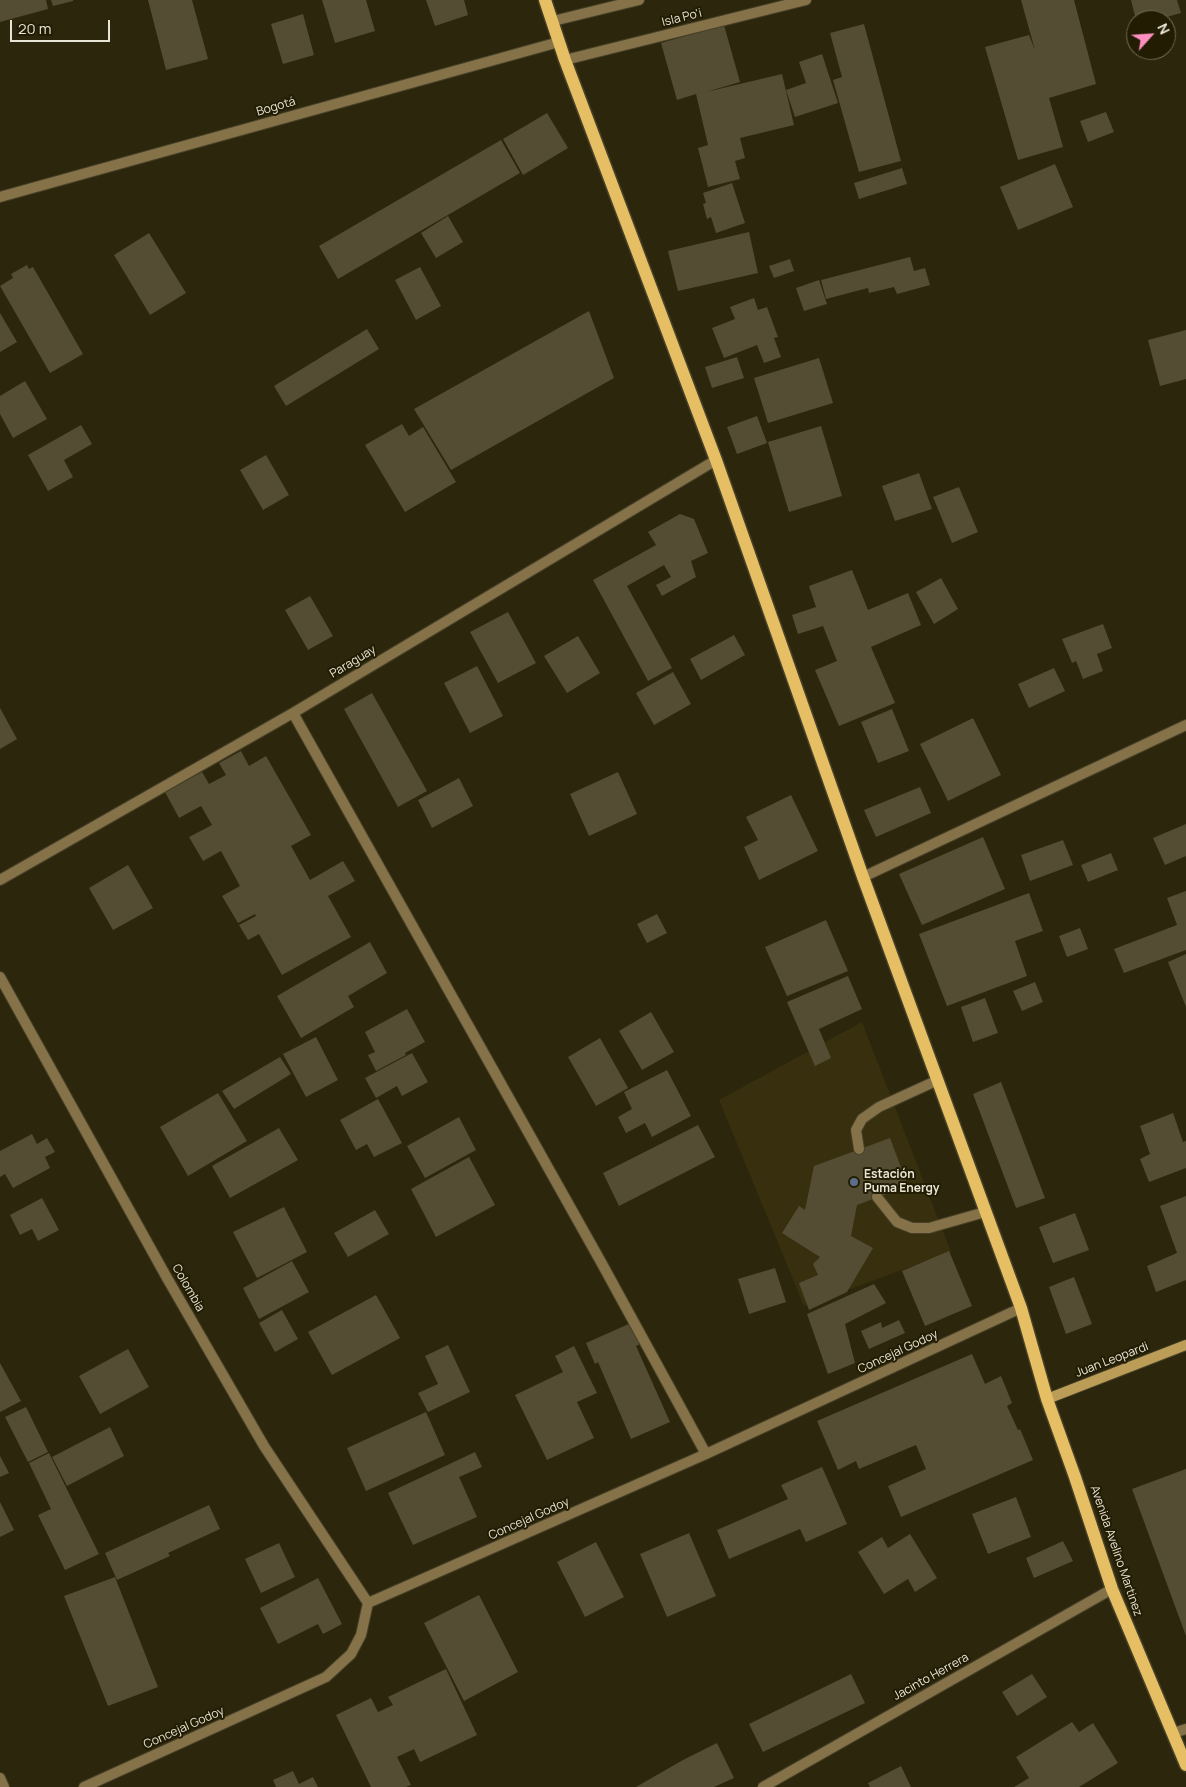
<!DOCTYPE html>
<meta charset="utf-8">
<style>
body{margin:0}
#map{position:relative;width:1186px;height:1787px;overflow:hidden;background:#2c260c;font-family:Manrope,sans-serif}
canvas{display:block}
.north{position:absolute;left:1126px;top:10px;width:50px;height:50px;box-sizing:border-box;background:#221c03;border:1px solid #726c57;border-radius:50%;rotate:64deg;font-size:14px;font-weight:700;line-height:20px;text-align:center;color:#e9e5d6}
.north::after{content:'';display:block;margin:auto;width:18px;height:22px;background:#fd8ebe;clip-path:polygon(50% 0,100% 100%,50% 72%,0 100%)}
.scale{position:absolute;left:10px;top:20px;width:100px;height:22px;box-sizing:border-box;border:2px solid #e9e5d6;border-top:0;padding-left:6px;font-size:15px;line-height:18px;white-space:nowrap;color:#e9e5d6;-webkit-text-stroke:4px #221c03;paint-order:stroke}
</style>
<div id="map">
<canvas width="1186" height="1787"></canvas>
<div class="north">N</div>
<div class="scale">20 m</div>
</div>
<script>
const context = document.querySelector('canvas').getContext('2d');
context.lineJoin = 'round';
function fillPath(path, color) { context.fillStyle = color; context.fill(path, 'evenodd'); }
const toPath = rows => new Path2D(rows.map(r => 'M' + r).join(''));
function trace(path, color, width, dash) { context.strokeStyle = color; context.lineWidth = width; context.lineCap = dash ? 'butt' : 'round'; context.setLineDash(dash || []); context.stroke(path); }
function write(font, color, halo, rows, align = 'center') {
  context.font = font + ' Manrope,sans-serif'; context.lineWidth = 4; context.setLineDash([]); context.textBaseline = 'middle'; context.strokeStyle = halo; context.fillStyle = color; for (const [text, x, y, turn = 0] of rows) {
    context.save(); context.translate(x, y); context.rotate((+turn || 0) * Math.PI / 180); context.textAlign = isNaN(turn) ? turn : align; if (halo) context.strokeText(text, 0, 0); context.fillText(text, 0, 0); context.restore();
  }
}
fillPath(toPath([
 [862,1022,951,1252,804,1306,719,1100]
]), '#372f0d');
fillPath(toPath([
 [0,0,46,0,48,9,0,22],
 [51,0,73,0,73,1,53,6],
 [148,0,192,0,208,59,166,70],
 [322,0,366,0,375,31,335,43],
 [426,0,464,0,468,15,435,26],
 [1021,0,1074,0,1096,84,1049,98,1063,147,1018,160,985,47,1029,35,1035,50],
 [1131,0,1177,0,1181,13,1156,20,1136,20],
 [303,14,314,55,283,64,271,24],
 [864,24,901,161,859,172,833,80,842,77,830,33],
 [724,25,740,82,706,92,782,74,794,125,740,138,745,158,735,161,740,179,708,187,698,148,708,145,696,94,677,100,661,43],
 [822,54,838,103,795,117,786,90,806,83,799,62],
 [1106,112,1114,132,1088,142,1080,121],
 [547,113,568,148,523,175,503,139],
 [501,140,520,173,338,279,319,246],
 [1055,164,1073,207,1018,230,1000,187],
 [902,168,907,184,859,199,854,183],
 [732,183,745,223,716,233,711,217,707,219,703,204,706,203,703,193],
 [448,216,463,242,436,258,421,233],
 [749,232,758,273,678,291,668,251],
 [149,233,186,293,150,315,114,255],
 [910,257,914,271,925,268,930,285,897,294,894,287,869,293,868,288,826,299,821,280],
 [790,259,794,271,774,278,769,266],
 [27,265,29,269,33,267,83,354,50,373,0,286,13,278,11,274],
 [420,267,441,306,416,320,395,280],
 [819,280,827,304,804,311,796,288],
 [754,298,758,310,767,307,778,337,774,338,781,357,764,363,757,345,724,358,712,328,735,319,730,307],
 [589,311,614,378,451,470,414,409],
 [0,313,17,342,0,352],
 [367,329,379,349,286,406,274,386],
 [1186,330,1186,379,1160,386,1148,340],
 [737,357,744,378,712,388,705,367],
 [819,358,833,403,768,423,754,378],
 [25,381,47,419,13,438,0,414,0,396],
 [757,416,767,443,737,454,727,427],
 [402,424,409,436,423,427,456,482,405,512,365,445],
 [81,425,92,444,64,460,73,477,48,491,28,455],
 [821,426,842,496,789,512,768,442],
 [266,455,289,495,263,510,240,470],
 [919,473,932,509,895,521,882,486],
 [959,487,978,532,952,543,933,497],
 [680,514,694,519,708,553,691,561,696,577,662,596,656,585,671,577,664,565,627,586,672,668,648,681,593,580,656,545,648,532],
 [852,570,868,610,908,593,921,625,871,647,895,703,839,726,815,670,837,661,823,626,798,634,792,615,816,607,809,586],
 [941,578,958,609,934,624,916,592],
 [310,596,333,636,308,650,285,610],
 [508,612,536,663,498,683,470,632],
 [1103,624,1112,648,1097,654,1103,671,1083,679,1076,661,1072,663,1062,639],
 [734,635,745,655,701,680,690,659],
 [578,636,600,673,567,693,544,656],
 [477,666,503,716,470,733,444,683],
 [1054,668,1065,691,1029,708,1018,684],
 [673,672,691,704,654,725,636,693],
 [372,693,427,791,398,807,344,709],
 [0,708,17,739,0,749],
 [892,709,909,751,878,763,861,722],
 [973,718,1001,775,948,801,920,744],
 [241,751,249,766,266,756,311,835,291,846,310,880,343,861,355,881,328,896,351,937,282,975,259,934,248,940,239,925,256,916,246,897,255,914,238,923,222,896,240,886,221,851,203,861,189,837,212,825,201,806,179,818,165,792,202,772,209,784,226,775,219,763],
 [618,772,637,814,589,836,570,794],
 [459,778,473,806,432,828,418,800],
 [920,787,931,813,876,837,864,810],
 [791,795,818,851,759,880,744,847,758,840,746,817],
 [1186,824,1186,856,1165,865,1153,838],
 [983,837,1005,889,922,925,899,874],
 [1063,840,1073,865,1030,881,1021,855],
 [1111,853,1118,870,1088,882,1081,865],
 [128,865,153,908,113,930,89,888],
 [1186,891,1186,950,1124,973,1114,949,1177,925,1167,898],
 [1029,893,1043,931,1015,941,1027,976,947,1006,919,934],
 [657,914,667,933,647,943,637,924],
 [826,920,848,971,787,996,765,947],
 [1080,928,1088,949,1067,957,1059,936],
 [370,942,387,973,348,996,354,1007,301,1038,277,996],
 [1186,954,1186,1007,1168,962],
 [848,976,862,1009,819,1029,831,1058,815,1066,787,1002],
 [1035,982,1043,1002,1022,1011,1013,991],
 [985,998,998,1033,973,1042,961,1007],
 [407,1009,425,1042,405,1053,406,1055,376,1071,368,1055,375,1052,365,1032],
 [651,1012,674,1052,642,1070,619,1031],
 [316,1037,338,1080,306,1097,283,1054],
 [600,1038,628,1088,596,1106,568,1057],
 [412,1053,428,1082,402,1096,397,1086,376,1098,365,1078],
 [280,1057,291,1074,234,1109,222,1091],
 [667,1070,691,1116,652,1137,645,1123,626,1133,618,1117,632,1109,624,1092],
 [1001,1082,1045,1198,1016,1208,973,1094],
 [218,1093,247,1141,188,1176,160,1127],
 [378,1099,402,1143,374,1157,367,1144,356,1150,340,1120],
 [1173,1113,1183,1142,1186,1141,1186,1168,1149,1182,1140,1159,1150,1154,1140,1126],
 [459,1117,476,1150,425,1178,407,1146],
 [698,1125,715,1157,619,1206,603,1173],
 [279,1128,298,1160,230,1198,212,1166],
 [32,1134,37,1144,47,1138,55,1152,45,1157,50,1168,13,1188,5,1174,0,1177,0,1151],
 [890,1138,908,1186,857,1205,851,1236,873,1248,847,1292,809,1310,799,1283,818,1275,813,1264,820,1257,782,1233,799,1206,805,1210,814,1166],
 [469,1157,495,1205,436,1237,411,1189],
 [1186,1196,1186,1280,1156,1292,1147,1266,1177,1253,1160,1206],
 [42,1198,59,1230,38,1241,32,1229,20,1235,10,1215],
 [284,1207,307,1252,257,1278,233,1232],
 [375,1210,389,1234,348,1257,334,1233],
 [1075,1213,1089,1250,1053,1263,1039,1227],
 [949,1251,972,1306,925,1326,902,1271],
 [292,1261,309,1292,259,1319,243,1288],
 [775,1268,786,1302,749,1314,738,1279],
 [1074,1277,1092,1324,1066,1334,1049,1287],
 [874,1284,886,1303,845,1324,855,1363,828,1374,807,1314],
 [376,1295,400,1338,332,1375,308,1332],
 [282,1310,298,1339,275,1352,259,1323],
 [899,1320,905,1333,869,1349,861,1331,881,1322,882,1328],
 [631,1323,640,1344,636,1346,670,1422,631,1439,598,1362,595,1364,586,1343],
 [448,1345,470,1392,428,1412,418,1393,438,1384,425,1356],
 [574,1346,597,1393,577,1402,594,1438,547,1460,515,1395,563,1372,555,1356],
 [128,1349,149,1387,100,1414,79,1376],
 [972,1354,985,1384,1001,1376,1012,1403,1007,1406,1018,1430,1020,1429,1033,1460,901,1517,888,1486,926,1469,916,1445,859,1469,856,1461,838,1470,817,1421],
 [0,1363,21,1401,0,1412],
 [26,1407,48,1452,28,1462,5,1417],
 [426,1412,445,1455,366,1491,347,1448],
 [110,1427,124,1456,67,1486,52,1457],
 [475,1452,482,1467,459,1477,477,1517,413,1545,388,1493],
 [49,1453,99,1554,65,1570,38,1515,51,1509,29,1463],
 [0,1456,9,1473,0,1477],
 [822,1467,847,1524,806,1542,800,1529,729,1559,717,1530,788,1499,781,1485],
 [1186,1469,1186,1636,1132,1489],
 [1016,1497,1031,1537,988,1554,972,1514],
 [0,1502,14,1530,0,1537],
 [209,1505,220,1529,168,1553,170,1556,117,1580,105,1553],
 [689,1533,716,1596,667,1617,640,1554],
 [910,1534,937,1578,915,1592,908,1579,884,1594,858,1552,882,1537,888,1548],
 [1063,1541,1073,1561,1034,1578,1026,1558],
 [596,1542,624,1597,585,1617,557,1562],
 [279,1543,295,1577,261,1593,245,1559],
 [115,1577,158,1687,108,1706,64,1596],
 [318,1578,342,1624,323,1634,318,1624,278,1644,260,1608],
 [479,1595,518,1672,464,1701,424,1623],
 [446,1669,477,1735,420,1762,414,1749,397,1757,411,1785,406,1787,371,1787,336,1715,371,1698,378,1712,393,1705,388,1697],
 [851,1674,865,1703,763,1752,749,1724],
 [1032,1674,1047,1697,1017,1716,1002,1692],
 [1072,1722,1079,1732,1093,1723,1118,1763,1079,1787,1014,1787,1029,1778,1016,1757],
 [717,1743,734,1778,714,1787,636,1787,683,1760],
 [901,1766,911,1787,870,1787,868,1783],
 [293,1771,299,1784,313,1777,318,1787,276,1787,273,1780]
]), '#544d33');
const service = toPath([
 [859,1149,856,1130,862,1119,879,1107,938,1080],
 [877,1197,897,1222,912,1228,929,1228,985,1212]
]);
const minor = toPath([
 [0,197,559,42],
 [293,713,601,1262,706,1454],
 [863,877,1186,725],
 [0,880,293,713,716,460],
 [0,977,167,1278,264,1446,368,1603],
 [1173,1733,1186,1729],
 [0,1778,4,1787],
 [84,1787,326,1677,351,1654,361,1635,368,1603,706,1454,1021,1308],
 [763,1787,1112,1589]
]);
const tertiary = toPath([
 [553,21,639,0],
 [565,60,806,0]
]);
const secondary = toPath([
 [1047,1399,1186,1345]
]);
const primary = toPath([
 [545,0,565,60,716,460,863,877,1021,1308,1047,1399,1075,1477,1112,1589,1186,1765]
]);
trace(service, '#464128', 12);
trace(minor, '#464128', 12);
trace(tertiary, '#464128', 12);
trace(secondary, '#464128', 12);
trace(primary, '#464128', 15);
trace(service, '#857248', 10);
trace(minor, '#857248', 10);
trace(tertiary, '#857248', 10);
trace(secondary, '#bb9d58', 10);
trace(primary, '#e6be63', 12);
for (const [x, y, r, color] of [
 [854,1182,5,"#5c6f8a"]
]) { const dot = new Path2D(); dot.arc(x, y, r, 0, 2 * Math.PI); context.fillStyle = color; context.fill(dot); trace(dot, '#221c03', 2); }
write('12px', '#e9e5d6', '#221c03', [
 ["Isla Po'i",682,18,-14],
 ["Bogotá",276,107,-16],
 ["Paraguay",353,662,-31],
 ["Colombia",188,1288,60],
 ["Concejal Godoy",898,1352,-25],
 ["Juan Leopardi",1112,1360,-21],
 ["Concejal Godoy",529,1519,-24],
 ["Avenida Avelino Martinez",1116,1551,71],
 ["Jacinto Herrera",931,1677,-29],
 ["Concejal Godoy",184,1728,-24]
]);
write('bold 12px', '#e9e5d6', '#221c03', [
 ["Estación",864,1175],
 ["Puma Energy",864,1189]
], 'left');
</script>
